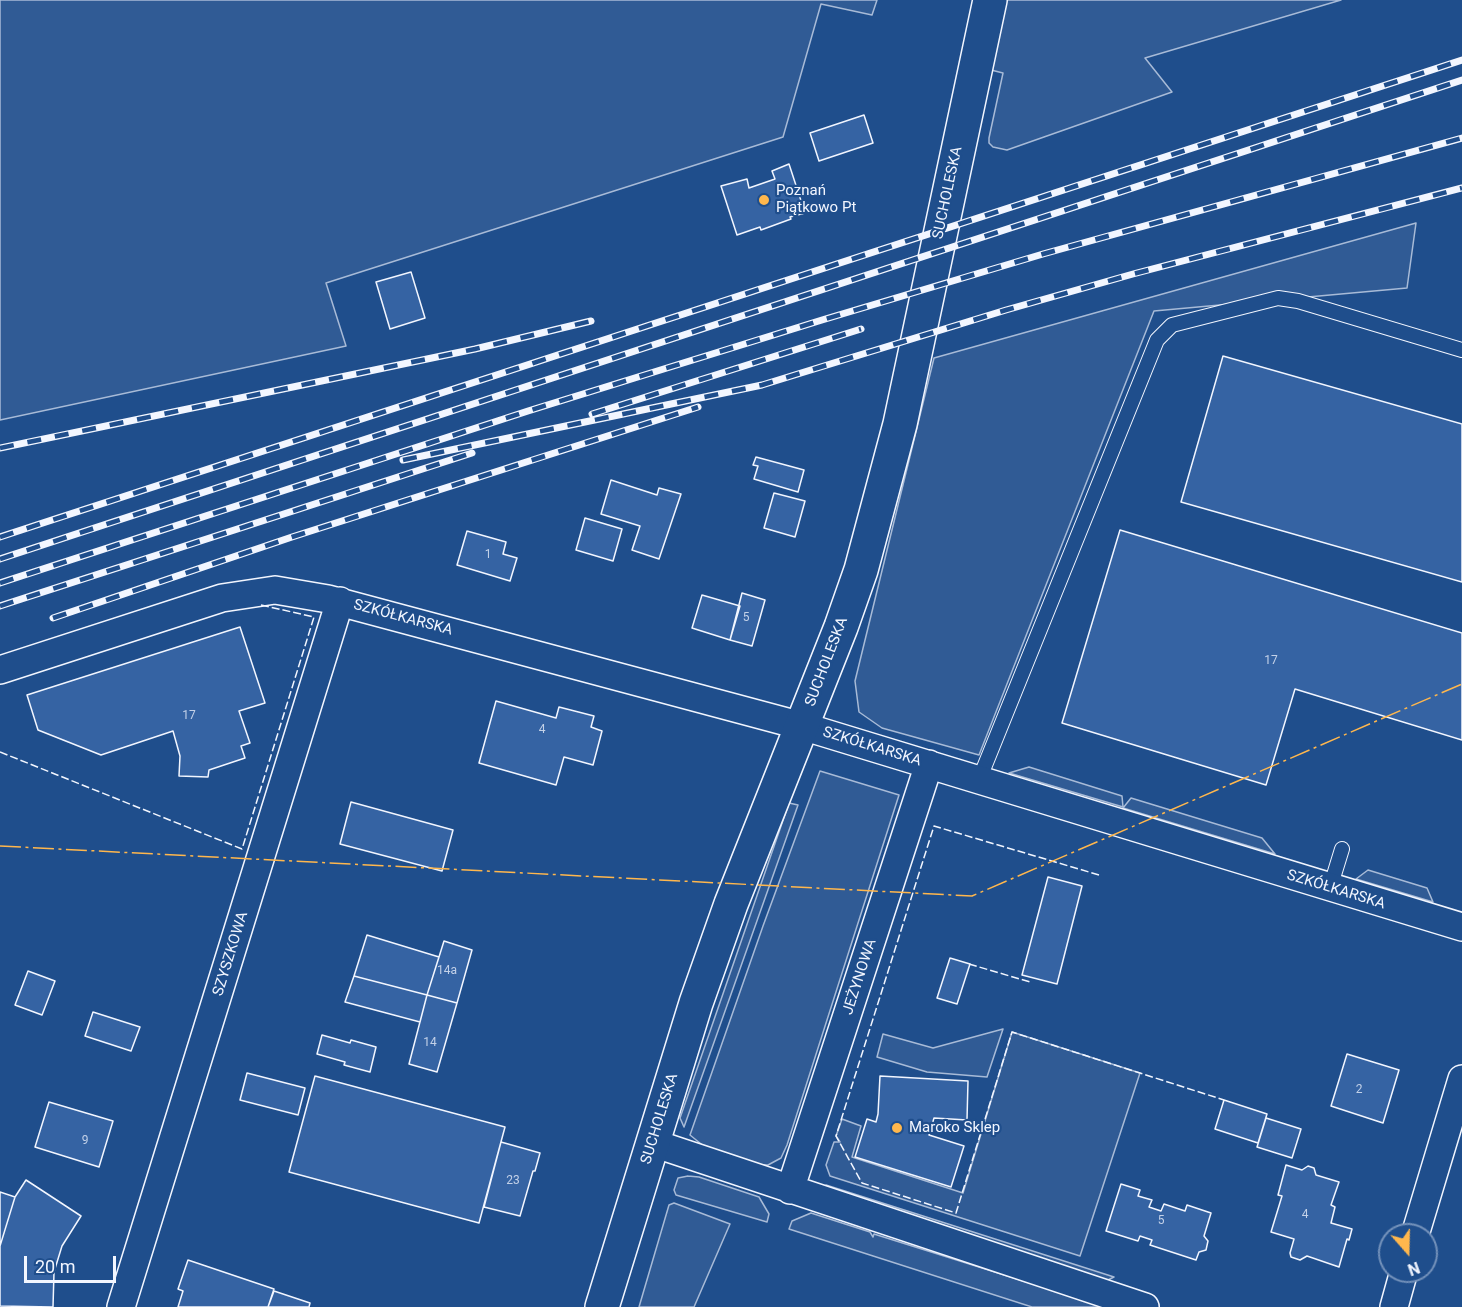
<!DOCTYPE html>
<meta charset="utf-8">
<style>
body{margin:0}
#map{position:relative;width:1462px;height:1307px;overflow:hidden;background:#1f4e8c;font-family:Roboto,sans-serif}
canvas{display:block}
.north{position:absolute;left:1378px;top:1223px;width:60px;height:60px;box-sizing:border-box;background:#1f4e8c;border:2px solid #7391ba;border-radius:50%;rotate:160deg;font-size:16px;font-weight:700;line-height:24px;text-align:center;color:#f2f6ff}
.north::after{content:'';display:block;margin:auto;width:21px;height:27px;background:#ffb74d;clip-path:polygon(50% 0,100% 100%,50% 72%,0 100%)}
.scale{position:absolute;left:24px;top:1256px;width:92px;height:27px;box-sizing:border-box;border:3px solid #f2f6ff;border-top:0;padding-left:8px;font-size:18px;line-height:21px;white-space:nowrap;color:#f2f6ff;-webkit-text-stroke:4px #1f4e8c;paint-order:stroke}
</style>
<div id="map">
<canvas width="1462" height="1307"></canvas>
<div class="north">N</div>
<div class="scale">20 m</div>
</div>
<script>
const context = document.querySelector('canvas').getContext('2d');
context.lineJoin = 'round';
function fillPath(path, color) { context.fillStyle = color; context.fill(path, 'evenodd'); }
const toPath = rows => new Path2D(rows.map(r => 'M' + r).join(''));
function trace(path, color, width, dash) { context.strokeStyle = color; context.lineWidth = width; context.lineCap = dash ? 'butt' : 'round'; context.setLineDash(dash || []); context.stroke(path); }
function write(font, color, halo, rows, align = 'center') {
  context.font = font + ' Roboto,sans-serif'; context.lineWidth = 4.5; context.setLineDash([]); context.textBaseline = 'middle'; context.strokeStyle = halo; context.fillStyle = color; for (const [text, x, y, turn = 0] of rows) {
    context.save(); context.translate(x, y); context.rotate((+turn || 0) * Math.PI / 180); context.textAlign = isNaN(turn) ? turn : align; if (halo) context.strokeText(text, 0, 0); context.fillText(text, 0, 0); context.restore();
  }
}
const built = toPath([
 [0,0,877,0,872,15,821,4,783,137,326,283,346,346,0,420,0,0],
 [1007,0,1341,0,1145,58,1172,92,1007,150,993,147,989,143,989,138,1003,73,991,70,1007,0],
 [1416,223,1407,288,1154,311,979,755,882,728,859,712,855,681,934,358,1416,223],
 [1029,767,1122,796,1123,807,1009,773,1029,767],
 [820,771,899,795,787,1145,781,1158,768,1165,760,1165,706,1148,690,1135,763,926,820,771],
 [1131,798,1262,838,1275,854,1123,808,1131,798],
 [789,803,798,805,684,1127,680,1118,789,803],
 [1368,870,1427,888,1433,902,1356,879,1368,870],
 [1003,1029,987,1077,927,1072,877,1057,883,1034,933,1048,1003,1029],
 [1012,1032,1140,1073,1080,1256,830,1176,826,1165,834,1142,840,1142,836,1136,842,1119,861,1126,852,1157,963,1193,1012,1032],
 [688,1176,699,1177,759,1197,769,1214,767,1222,676,1195,674,1190,678,1178,688,1176],
 [826,1185,1114,1277,1104,1282,833,1192,826,1185],
 [674,1203,730,1224,694,1307,639,1307,669,1205,674,1203],
 [811,1213,870,1232,873,1237,874,1234,1106,1307,1032,1307,789,1229,792,1221,811,1213]
]);
fillPath(built, '#305b95');
trace(built, '#a8bbd7', 1.5);
const building = toPath([
 [864,115,873,143,819,161,810,133,864,115],
 [789,164,805,213,790,217,791,219,761,230,760,227,737,235,721,186,747,179,749,188,775,179,772,171,789,164],
 [411,272,425,318,390,329,376,282,411,272],
 [1223,356,1462,424,1462,582,1181,502,1223,356],
 [756,457,804,470,798,492,754,479,758,466,753,465,756,457],
 [611,480,657,495,659,488,681,494,659,559,632,550,640,526,601,514,611,480],
 [774,493,805,501,795,537,764,528,774,493],
 [585,518,622,529,613,561,576,550,585,518],
 [1120,530,1462,633,1462,740,1295,689,1266,785,1062,723,1120,530],
 [467,531,506,542,503,554,517,558,510,581,457,565,467,531],
 [742,593,765,600,752,646,730,640,742,593],
 [702,595,740,606,730,640,692,628,702,595],
 [240,627,265,703,239,711,250,743,241,746,245,758,209,770,208,777,179,776,180,756,173,731,101,755,38,730,27,695,240,627],
 [496,701,556,718,559,707,594,716,591,727,602,731,593,765,564,757,556,785,479,763,496,701],
 [351,802,453,830,442,871,340,844,351,802],
 [1048,877,1082,886,1057,984,1022,975,1048,877],
 [367,935,439,957,427,995,354,976,367,935],
 [444,941,472,950,457,1003,427,995,444,941],
 [950,958,970,964,957,1004,937,998,950,958],
 [28,971,55,981,42,1015,15,1005,28,971],
 [354,976,427,995,420,1022,345,1002,354,976],
 [427,995,457,1003,437,1072,409,1064,427,995],
 [93,1012,140,1027,131,1051,85,1036,93,1012],
 [322,1035,350,1043,351,1040,376,1047,370,1072,344,1065,345,1062,317,1054,322,1035],
 [1347,1054,1399,1070,1383,1123,1331,1106,1347,1054],
 [247,1073,305,1088,298,1115,240,1100,247,1073],
 [315,1076,505,1127,479,1223,289,1172,315,1076],
 [880,1076,968,1081,967,1120,934,1118,929,1135,964,1146,951,1187,855,1157,867,1119,876,1122,878,1114,880,1076],
 [1224,1100,1267,1114,1258,1143,1215,1129,1224,1100],
 [49,1102,113,1121,99,1167,35,1147,49,1102],
 [1266,1118,1301,1129,1292,1158,1257,1147,1266,1118],
 [501,1142,540,1153,535,1171,533,1171,520,1216,484,1207,501,1142],
 [1286,1165,1302,1170,1308,1166,1314,1168,1316,1175,1339,1182,1331,1205,1335,1207,1331,1223,1352,1229,1349,1240,1347,1239,1339,1267,1307,1256,1300,1260,1291,1257,1290,1253,1294,1239,1271,1232,1282,1196,1278,1195,1286,1165],
 [26,1180,81,1216,62,1246,54,1272,53,1307,0,1306,0,1246,15,1197,26,1180],
 [1121,1184,1140,1190,1138,1196,1152,1200,1149,1207,1161,1211,1164,1204,1185,1211,1187,1205,1211,1213,1204,1236,1208,1241,1206,1250,1199,1252,1196,1260,1150,1245,1152,1240,1140,1236,1138,1241,1106,1231,1121,1184],
 [0,1192,15,1197,0,1246,0,1192],
 [188,1260,274,1289,268,1307,178,1307,183,1291,178,1289,188,1260],
 [274,1291,310,1303,309,1307,268,1307,274,1291]
]);
fillPath(building, '#3563a3');
trace(building, '#f2f6ff', 1.5);
const lane = toPath([
 [979,780,1157,340,1172,325,1278,298,1298,301,1462,350],
 [1330,888,1342,849]
]);
const street = toPath([
 [0,670,222,598,275,590,328,599,802,726,1462,927],
 [653,1143,1145,1307],
 [790,1190,929,764],
 [1415,1235,1462,1079],
 [121,1307,340,601],
 [1394,1307,1404,1271]
]);
const secondary = toPath([
 [602,1307,696,1003,731,904,841,627,861,570,900,424,990,0]
]);
trace(lane, '#f2f6ff', 16);
trace(street, '#f2f6ff', 30);
trace(secondary, '#f2f6ff', 36);
trace(lane, '#1f4e8c', 14);
trace(street, '#1f4e8c', 27);
trace(secondary, '#1f4e8c', 33);
const rail = toPath([
 [592,414,861,329],
 [0,448,475,349,591,321],
 [403,460,762,385,1006,310,1133,274,1462,188],
 [0,537,1462,60],
 [0,559,1462,80],
 [0,583,528,411,822,320,1043,254,1462,138],
 [0,606,472,453],
 [53,618,292,537,698,407]
]);
trace(rail, '#f2f6ff', 7);
trace(rail, '#1f4e8c', 4.5, [14]);
trace(toPath([
 [0,752,242,849,314,617,261,605],
 [1099,875,934,826,836,1136,862,1183,956,1213,1012,1032,1224,1100],
 [969,964,1030,982]
]), '#f2f6ff', 1.5, [8, 3]);
trace(toPath([
 [0,846,972,896,1462,684]
]), '#ffb74d', 1.5, [21, 4.5, 3, 4.5]);
for (const [x, y, r, color] of [
 [764,200,6,"#ffb74d"],
 [897,1128,6,"#ffb74d"]
]) { const dot = new Path2D(); dot.arc(x, y, r, 0, 2 * Math.PI); context.fillStyle = color; context.fill(dot); trace(dot, '#1f4e8c', 2); }
write('12px', '#c3d1e8', null, [
 ["1",488,555],
 ["5",746,618],
 ["17",1271,661],
 ["17",189,716],
 ["4",542,730],
 ["14a",447,971],
 ["14",430,1043],
 ["2",1359,1090],
 ["9",85,1141],
 ["23",513,1181],
 ["4",1305,1215],
 ["5",1161,1221]
]);
write('15px', '#f2f6ff', '#1f4e8c', [
 ["Poznań",776,191],
 ["Piątkowo Pt",776,208],
 ["Maroko Sklep",909,1128]
], 'left');
write('15px', '#f2f6ff', '#1f4e8c', [
 ["SUCHOLESKA",948,193,-78],
 ["SZKÓŁKARSKA",403,618,15],
 ["SUCHOLESKA",827,662,-69],
 ["SZKÓŁKARSKA",872,747,17],
 ["SZKÓŁKARSKA",1336,890,17],
 ["SZYSZKOWA",231,954,-73],
 ["JEŻYNOWA",860,977,-72],
 ["SUCHOLESKA",660,1119,-73]
]);
</script>
